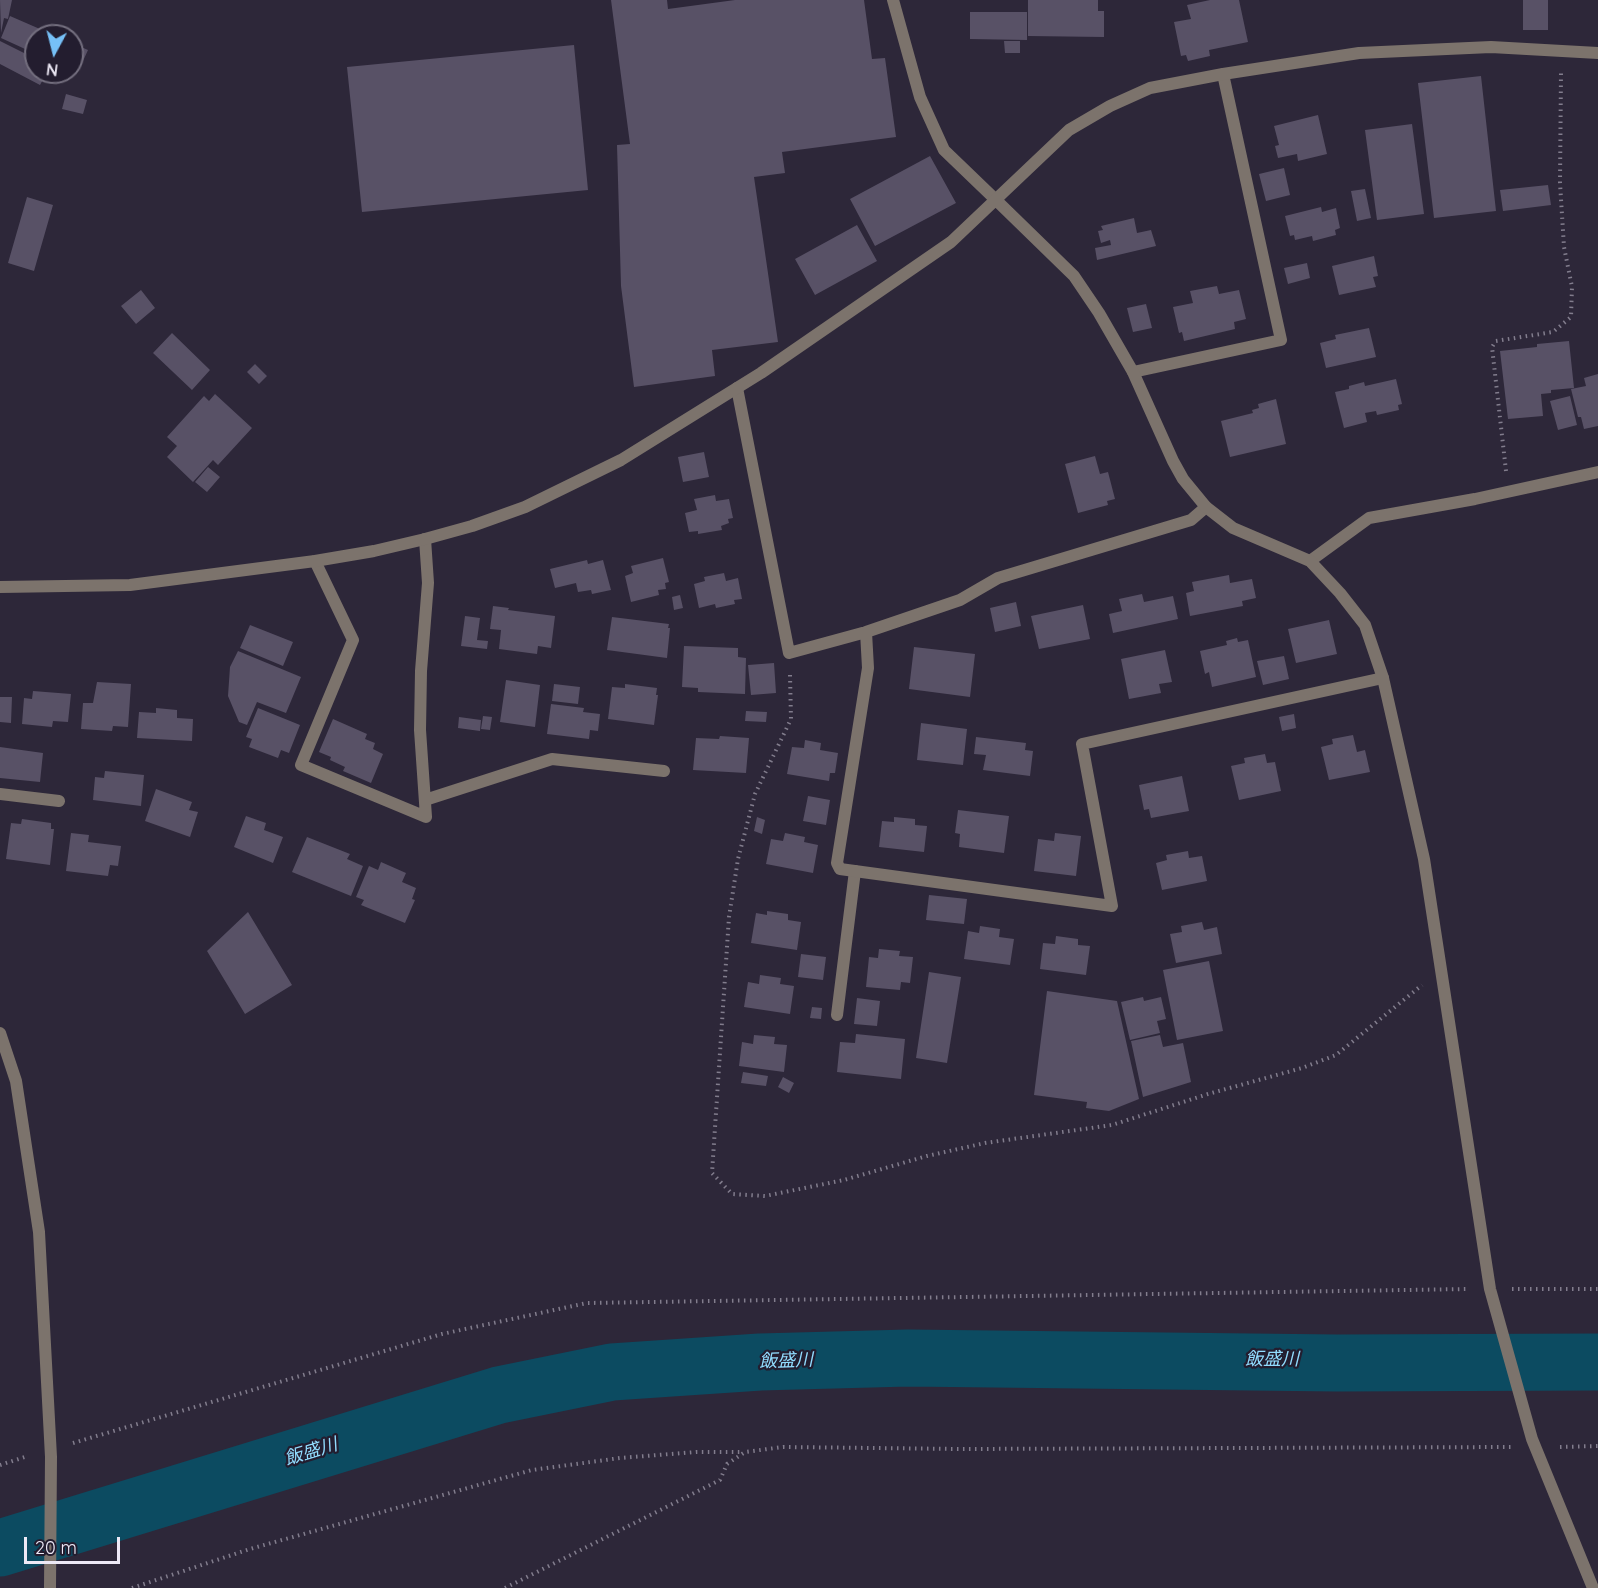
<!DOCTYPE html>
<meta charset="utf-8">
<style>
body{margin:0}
#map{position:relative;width:1598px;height:1588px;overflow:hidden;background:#2d2739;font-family:Quicksand,sans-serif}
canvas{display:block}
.north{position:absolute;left:24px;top:24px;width:60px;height:60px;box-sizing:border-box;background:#231d2f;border:2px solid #746f7f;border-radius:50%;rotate:187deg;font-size:16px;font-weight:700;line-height:24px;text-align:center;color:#ede9f6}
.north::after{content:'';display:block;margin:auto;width:21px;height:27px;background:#76c0f7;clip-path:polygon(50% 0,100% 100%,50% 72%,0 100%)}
.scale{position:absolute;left:24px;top:1537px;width:96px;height:27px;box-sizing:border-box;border:3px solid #ede9f6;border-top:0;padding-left:8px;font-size:18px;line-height:21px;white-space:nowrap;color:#ede9f6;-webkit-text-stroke:4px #231d2f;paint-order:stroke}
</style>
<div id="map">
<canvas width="1598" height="1588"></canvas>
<div class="north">N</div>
<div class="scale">20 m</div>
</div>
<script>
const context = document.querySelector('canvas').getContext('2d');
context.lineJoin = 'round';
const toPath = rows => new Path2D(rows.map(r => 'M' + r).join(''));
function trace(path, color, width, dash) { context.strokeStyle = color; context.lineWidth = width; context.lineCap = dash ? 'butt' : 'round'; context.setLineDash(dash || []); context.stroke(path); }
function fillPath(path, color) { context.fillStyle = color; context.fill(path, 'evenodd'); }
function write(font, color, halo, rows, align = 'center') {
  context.font = font + ' Quicksand,"Noto Sans JP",sans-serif'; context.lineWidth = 4.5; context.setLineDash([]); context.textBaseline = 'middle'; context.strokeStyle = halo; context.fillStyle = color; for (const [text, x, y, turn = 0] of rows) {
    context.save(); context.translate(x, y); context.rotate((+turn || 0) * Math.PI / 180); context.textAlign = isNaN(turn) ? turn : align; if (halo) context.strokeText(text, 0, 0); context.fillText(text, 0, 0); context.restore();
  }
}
trace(toPath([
 [0,1548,499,1395,612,1372,760,1362,908,1358,1337,1363,1598,1362]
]), '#0c4b61', 57);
fillPath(toPath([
 [0,0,12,0,8,19,4,18,1,33],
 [611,0,667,0,668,9,735,0,864,0,872,59,885,58,896,137,782,152,785,173,754,177,778,342,712,350,715,376,634,387,621,286,617,145,630,144],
 [1028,0,1098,0,1098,11,1104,11,1104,37,1028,36],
 [1210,0,1239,0,1248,42,1209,50,1210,56,1188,61,1186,55,1181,56,1174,22,1191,19,1187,5],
 [1523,0,1548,0,1548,30,1523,30],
 [970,12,1027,12,1027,40,970,39],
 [10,16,56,36,36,36,36,54,1,38],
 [0,41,36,59,36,72,47,72,40,85,0,64],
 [1004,41,1020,41,1020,53,1005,53],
 [72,43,88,50,78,72,72,69],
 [574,45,588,190,362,212,347,67],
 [1481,76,1496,211,1434,218,1418,83],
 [66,94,87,100,83,114,62,109],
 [1318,115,1327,154,1298,161,1297,154,1278,158,1275,146,1279,145,1274,126],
 [1412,124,1424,214,1377,220,1365,130],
 [930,156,956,203,875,246,850,199],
 [1284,168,1290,195,1266,201,1259,174],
 [1548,185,1551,205,1503,211,1500,190],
 [1365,189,1371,218,1357,221,1351,191],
 [27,197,53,205,34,271,8,263],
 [1321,207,1322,212,1336,208,1340,228,1335,230,1336,235,1313,241,1312,236,1295,240,1294,235,1290,236,1285,216],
 [1134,218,1137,233,1151,230,1156,246,1097,260,1095,248,1111,245,1110,240,1101,243,1098,231,1103,230,1101,226],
 [857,225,877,261,815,295,795,259],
 [1374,256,1378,276,1373,277,1376,287,1339,295,1332,266],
 [1307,263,1310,278,1288,284,1284,268],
 [1217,286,1219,294,1239,290,1246,319,1234,322,1235,329,1184,341,1182,332,1179,333,1173,307,1193,303,1190,291],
 [141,290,155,308,136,324,121,306],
 [1146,304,1152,328,1133,332,1127,308],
 [1369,328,1376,357,1326,368,1320,343,1336,339,1335,335],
 [172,333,210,370,192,390,153,353],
 [1569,341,1574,388,1551,390,1551,393,1541,394,1543,416,1508,419,1500,351,1537,347,1537,344],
 [255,364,267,376,259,384,247,372],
 [1598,374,1598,426,1584,429,1581,417,1578,417,1571,389,1586,386,1584,378],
 [1396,379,1402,404,1398,405,1399,410,1377,415,1376,411,1365,413,1367,422,1344,428,1335,392,1349,389,1349,386,1364,382,1365,386],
 [215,394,252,428,218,465,213,460,193,482,167,457,177,446,167,437,204,396,209,401],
 [1570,396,1577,425,1558,430,1550,401],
 [1276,399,1286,444,1230,457,1221,421,1253,413,1252,410,1259,408,1258,404],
 [704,452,709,477,683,482,678,457],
 [1095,456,1100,474,1108,472,1115,499,1107,501,1108,505,1078,513,1065,464],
 [208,467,220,477,207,492,195,482],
 [715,495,716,501,729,499,733,518,728,519,729,523,721,526,722,530,698,534,698,531,689,532,685,513,697,510,694,499],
 [663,558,669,582,665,583,666,589,658,590,659,595,631,602,625,576,633,573,631,566],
 [587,560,588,564,603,560,611,590,592,594,591,590,578,592,576,583,555,588,550,569],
 [724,573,726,581,738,578,742,599,734,600,735,604,716,608,715,604,699,608,694,584,705,581,704,577],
 [1229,575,1230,583,1252,579,1256,598,1242,601,1243,606,1190,616,1186,593,1194,591,1192,582],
 [1142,594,1144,602,1173,596,1178,619,1113,633,1109,614,1122,611,1119,599],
 [680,595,683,608,674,610,672,597],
 [1016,602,1021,626,995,632,990,608],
 [1083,605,1090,639,1039,649,1031,616],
 [493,606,509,608,508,610,555,616,551,648,538,646,537,654,499,649,501,630,490,629],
 [465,616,480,618,477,640,488,641,487,649,461,646],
 [612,617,669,624,668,628,670,628,667,658,607,650],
 [1329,620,1337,654,1296,663,1288,629],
 [250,625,293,642,283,666,240,648],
 [1237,638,1238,642,1248,640,1256,677,1212,687,1209,672,1205,674,1200,651,1227,645,1226,641],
 [684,646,738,648,738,657,746,658,745,694,698,692,698,688,682,687],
 [914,647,975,654,970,697,909,689],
 [1165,650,1172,682,1159,684,1161,693,1129,699,1121,659],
 [238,651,301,677,286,713,257,702,247,725,239,722,228,696,230,667],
 [1284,656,1289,679,1263,685,1257,661],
 [774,663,776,693,751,695,748,665],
 [506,680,540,685,535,727,500,722],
 [97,682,131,684,128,727,113,726,112,731,81,729,83,703,93,703],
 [554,684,580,687,578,704,552,701],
 [625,684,657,688,656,695,658,695,654,725,608,719,612,687,625,688],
 [33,691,71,694,68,722,53,721,52,727,22,724,24,698,32,699],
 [0,697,12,697,11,723,0,722],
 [551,704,584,708,583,712,600,714,598,731,590,730,589,739,547,734],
 [156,708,177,710,177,718,193,719,192,741,137,738,139,712,156,713],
 [258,708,300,725,289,753,281,750,278,758,249,747,252,739,246,737],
 [746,711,767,712,766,722,745,721],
 [1294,714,1296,728,1282,731,1279,717],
 [483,716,492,717,490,730,481,729],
 [459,717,481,720,480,731,458,728],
 [333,719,367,734,365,739,375,743,373,749,383,754,371,783,343,771,345,767,330,760,331,757,319,752],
 [921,723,967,729,963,765,917,760],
 [1353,735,1357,752,1365,750,1370,772,1329,780,1321,747,1333,744,1332,739],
 [720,736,749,738,746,773,693,770,696,738,719,739],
 [976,737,1026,743,1025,750,1033,751,1030,776,983,770,986,755,974,754],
 [805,740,821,743,820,750,838,753,835,773,830,773,829,781,787,774,792,747,804,748],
 [0,747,43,753,40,782,0,778],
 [1265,754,1267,763,1275,762,1281,791,1239,800,1231,766,1245,763,1244,758],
 [105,771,144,775,141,806,93,800,95,777,104,778],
 [1182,776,1189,811,1151,818,1149,809,1144,810,1139,785],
 [156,789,192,802,189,810,198,812,190,837,145,821],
 [808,796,830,800,826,825,803,821],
 [958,810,1009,816,1004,853,959,847,960,834,955,833],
 [246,816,266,823,264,830,283,837,273,863,234,847],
 [757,817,765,820,762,834,754,831],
 [894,817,915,819,915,825,927,826,924,852,879,847,882,821,894,822],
 [22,819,51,823,51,829,54,829,50,865,6,859,11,823,21,824],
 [71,833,89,835,88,842,121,846,118,866,110,865,108,876,66,871],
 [785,833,805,837,804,842,818,845,813,873,766,864,771,839,783,841],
 [1055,833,1081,836,1076,876,1034,871,1038,839,1054,841],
 [307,837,350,854,347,859,363,866,351,896,292,872],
 [1188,851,1189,858,1202,856,1207,881,1162,890,1156,863,1167,860,1166,855],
 [381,862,406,873,402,882,416,888,412,899,415,900,405,923,361,905,364,900,356,897,369,866,378,870],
 [929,895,967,899,964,924,926,920],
 [767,911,788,914,788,920,801,922,797,950,751,943,756,913,767,915],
 [248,912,292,985,245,1014,207,951],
 [1202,922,1204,930,1217,927,1222,954,1176,963,1170,934,1182,932,1181,926],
 [980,926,1000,929,999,937,1014,939,1010,965,964,959,968,931,979,933],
 [1056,936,1078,939,1078,945,1090,946,1086,975,1040,969,1043,943,1055,944],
 [879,949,900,951,899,956,913,957,910,983,901,982,900,990,866,987,869,957,878,958],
 [801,954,826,957,823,980,798,977],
 [1209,961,1223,1031,1177,1040,1163,970],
 [929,972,961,977,947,1063,916,1058],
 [760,975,781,978,780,984,794,986,790,1014,744,1007,748,982,759,984],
 [1047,991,1117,1001,1139,1099,1109,1111,1086,1108,1087,1102,1034,1095],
 [1143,997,1144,1001,1161,997,1166,1019,1157,1021,1160,1033,1130,1040,1121,1002],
 [857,998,880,1001,877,1026,854,1024],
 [812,1007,822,1008,821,1019,810,1018],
 [856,1034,905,1039,901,1079,837,1072,840,1042,855,1043],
 [754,1035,775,1037,774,1044,787,1045,784,1072,739,1066,742,1042,753,1044],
 [1160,1035,1163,1047,1183,1043,1191,1082,1143,1097,1131,1041],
 [743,1072,768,1076,766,1086,741,1083],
 [783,1077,794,1083,789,1093,778,1087]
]), '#585166');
trace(toPath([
 [1506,471,1492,347,1496,341,1553,332,1571,317,1572,287,1564,247,1560,183,1561,72],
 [790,675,791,719,755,794,738,859,729,917,712,1173,732,1194,765,1196,844,1180,927,1156,985,1143,1112,1125,1208,1094,1302,1068,1336,1055,1422,985],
 [1512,1289,1598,1289],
 [73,1443,442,1334,587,1303,1468,1289],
 [1560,1447,1598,1446],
 [0,1465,28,1456],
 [132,1588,250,1549,532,1470,620,1458,696,1452,743,1452],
 [505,1588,720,1480,727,1464,745,1452,783,1447,962,1449,1513,1447]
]), '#827d8d', 4, [1.5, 4.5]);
trace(toPath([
 [0,794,59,801],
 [837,1015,855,871]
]), '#7c736c', 12);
trace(toPath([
 [893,0,920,97,944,150,997,201],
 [1133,372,1281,340,1223,74],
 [737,388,789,653,866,632,960,600,998,578,1191,520,1206,507],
 [315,561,353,640,301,765,426,817,420,730,421,671,428,583,425,539],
 [1310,561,1369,518,1475,499,1598,472],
 [866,632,868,668,837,863,840,869,1112,906,1082,744,1383,678],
 [425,800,552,759,664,771]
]), '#7c736c', 12);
trace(toPath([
 [997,201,1074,276,1099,313,1133,372,1173,461,1183,479,1206,507,1233,528,1310,561,1340,593,1365,625,1383,678,1424,859,1490,1289,1532,1439,1593,1588],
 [0,587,130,585,315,561,374,551,425,539,472,526,525,507,621,460,761,373,951,242,1069,130,1110,106,1150,88,1223,74,1359,53,1491,47,1598,53],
 [0,1033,16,1081,39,1232,51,1457,50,1588]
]), '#7c736c', 12);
write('italic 18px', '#91dcfe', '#231d2f', [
 ["飯盛川",1272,1360],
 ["飯盛川",786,1361,-2],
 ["飯盛川",311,1452,-17]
]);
</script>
